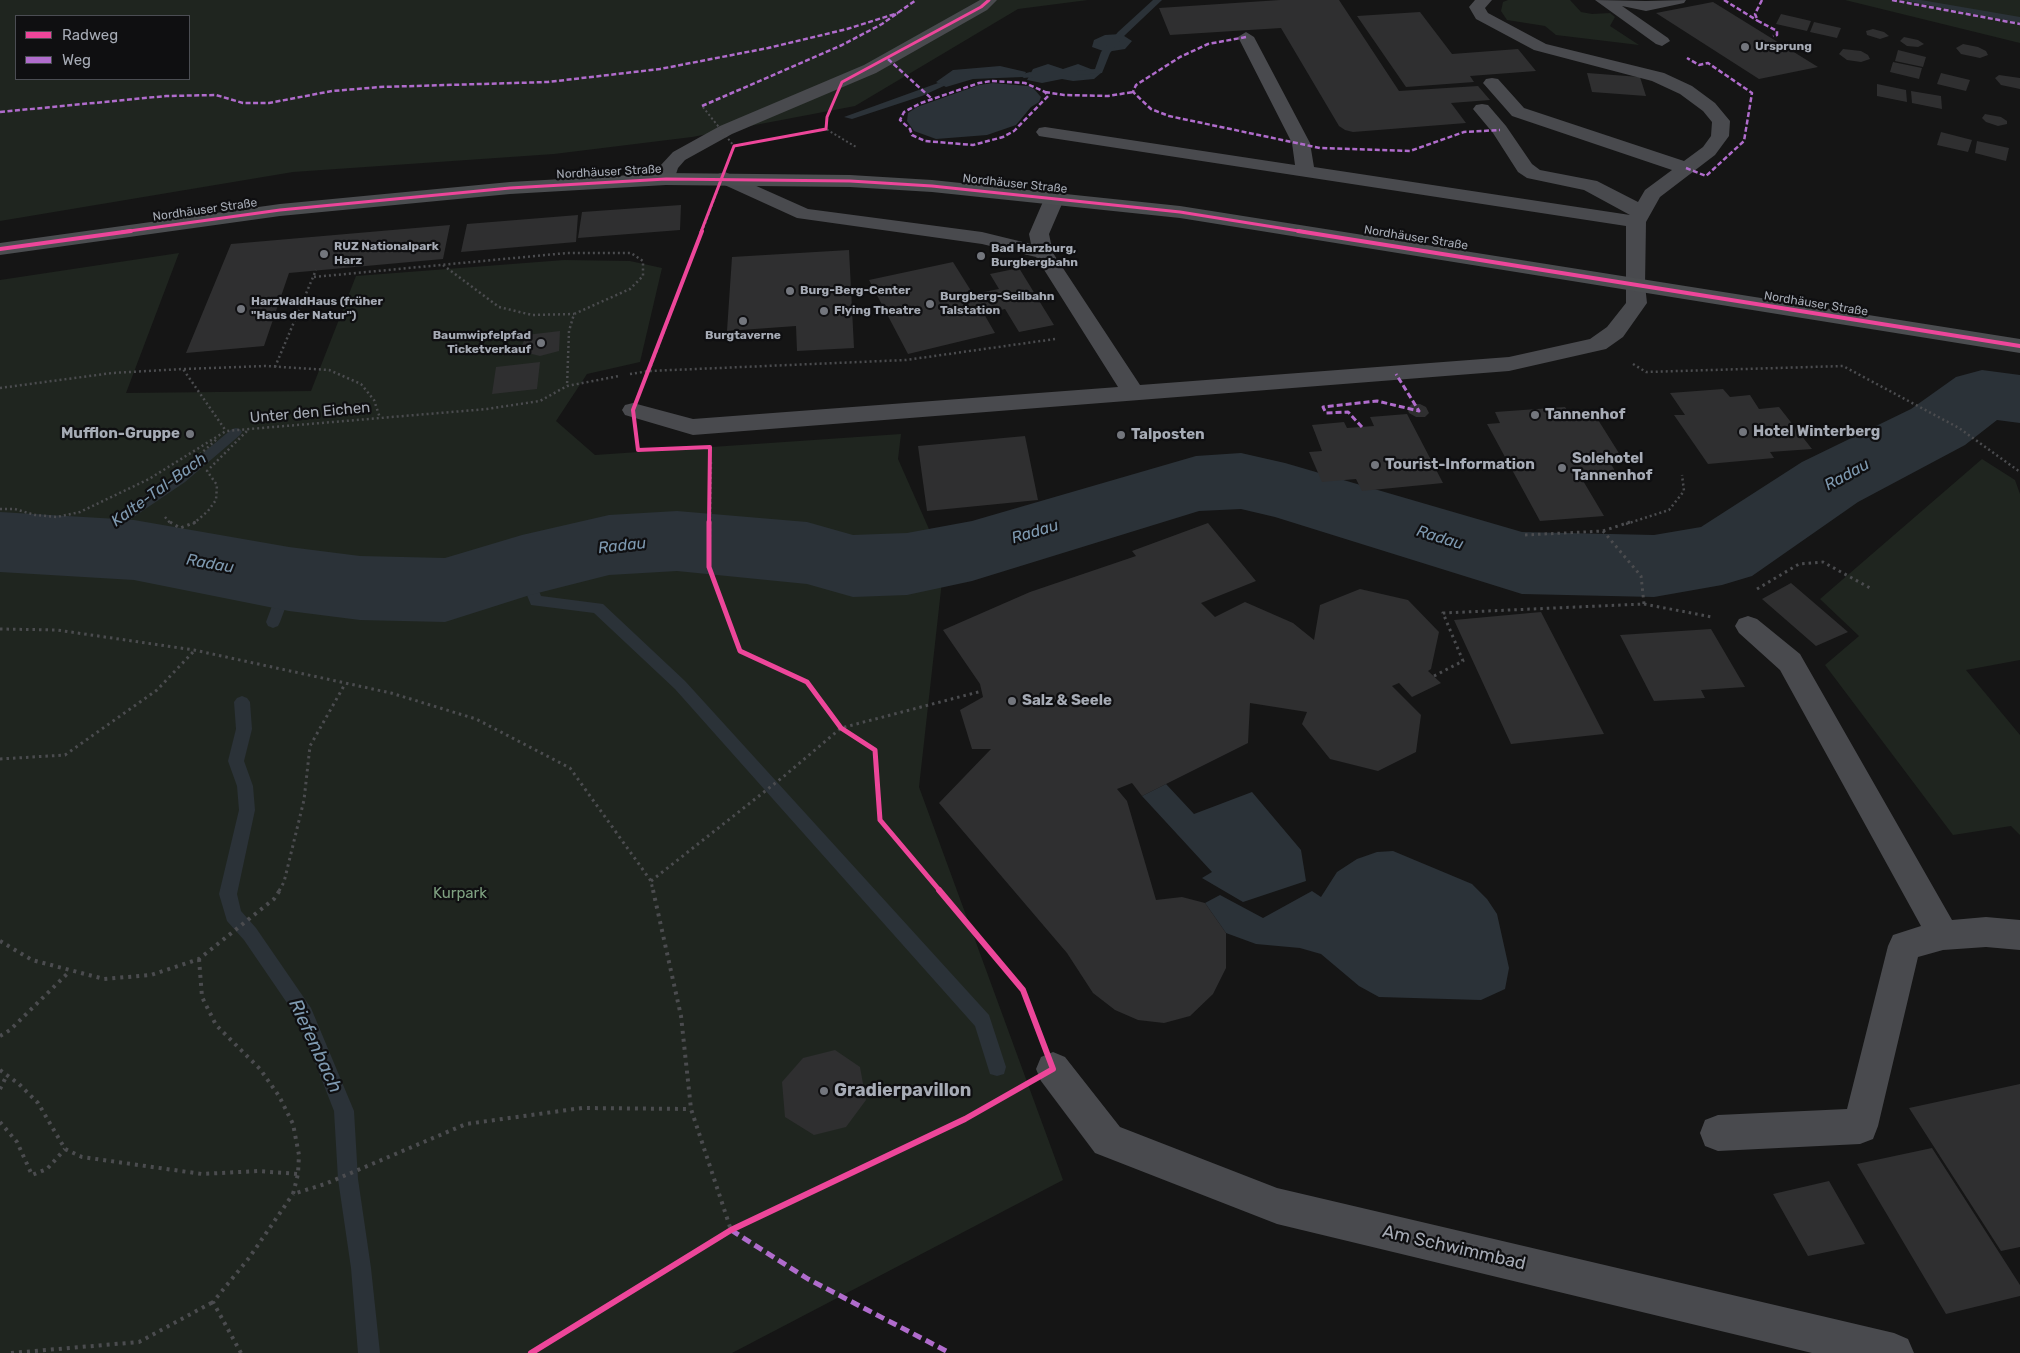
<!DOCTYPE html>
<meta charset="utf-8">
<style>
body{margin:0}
#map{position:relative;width:2020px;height:1353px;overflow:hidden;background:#151515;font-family:Rubik,sans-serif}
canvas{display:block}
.legend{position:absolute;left:15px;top:15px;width:175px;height:65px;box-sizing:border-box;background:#0f0f11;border:1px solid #4b4d53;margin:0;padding:6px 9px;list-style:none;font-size:15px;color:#a6abb5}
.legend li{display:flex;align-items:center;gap:10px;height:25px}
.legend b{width:25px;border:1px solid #4b4d53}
</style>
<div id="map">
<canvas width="2020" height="1353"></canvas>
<ul class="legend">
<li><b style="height:6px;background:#ed469a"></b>Radweg</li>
<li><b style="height:6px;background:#b06ccc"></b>Weg</li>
</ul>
</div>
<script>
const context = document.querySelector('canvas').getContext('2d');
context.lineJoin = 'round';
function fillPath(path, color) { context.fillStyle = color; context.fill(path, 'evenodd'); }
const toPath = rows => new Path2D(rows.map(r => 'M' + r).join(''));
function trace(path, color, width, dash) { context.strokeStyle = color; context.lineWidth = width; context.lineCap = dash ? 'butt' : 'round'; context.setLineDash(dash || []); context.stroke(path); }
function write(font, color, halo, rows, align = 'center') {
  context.font = font + ' Rubik,sans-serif'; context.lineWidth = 4.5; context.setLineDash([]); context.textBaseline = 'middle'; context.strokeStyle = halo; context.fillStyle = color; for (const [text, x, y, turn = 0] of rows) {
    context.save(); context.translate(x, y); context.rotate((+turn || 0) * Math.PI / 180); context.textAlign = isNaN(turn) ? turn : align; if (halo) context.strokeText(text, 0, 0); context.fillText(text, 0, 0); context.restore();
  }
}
fillPath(toPath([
 [0,0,1088,0,1018,9,855,106,692,137,554,154,293,172,0,221],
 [16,16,189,16,189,79,16,79],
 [1508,0,1570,0,1581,12,1592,14,1610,13,1615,17,1610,26,1639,45,1556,35,1545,26,1507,20,1501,11,1503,2],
 [1845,0,2020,0,2020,43],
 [179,253,126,393,311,391,356,276,564,260,630,261,662,268,640,362,587,374,556,421,595,455,901,434,898,459,944,563,919,787,1063,1180,732,1353,0,1353,0,280],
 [1982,459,2015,480,2020,494,2020,660,1966,670,2020,735,2020,835,2011,826,1953,835,1825,665,1859,636,1820,599]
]), '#1f251f');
fillPath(toPath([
 [1121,34,1132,41,1125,49,1106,52,1092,47,1094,40,1105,35],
 [1048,64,1063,69,1078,64,1101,73,1094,79,1073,81,1062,79,1042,83,1027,80,1033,69],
 [1000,66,1026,72,1023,77,973,79,946,87,936,82,953,70],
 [993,83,1028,86,1034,89,1041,97,1039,102,1031,107,1016,125,987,135,936,139,914,131,907,121,908,113,917,107,979,85],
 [1166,784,1194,814,1252,792,1301,850,1306,881,1243,902,1202,878,1212,872,1142,796],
 [1393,851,1472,884,1487,899,1497,914,1509,968,1505,989,1481,1000,1379,997,1359,986,1321,954,1300,948,1256,944,1226,933,1205,903,1220,895,1263,918,1312,891,1321,897,1337,872,1357,859,1377,852]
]), '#2b3238');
fillPath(toPath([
 [1153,0,1162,0,1124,36,1110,53,1102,73,1077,75,1077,71,1095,69,1101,52,1118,32,1153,0],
 [1902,0,1921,0,2020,17,2020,23,1902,0],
 [1030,72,1033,73,1033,77,1024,78,1019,75,1030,72],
 [938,83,946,85,922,96,852,119,844,117,938,83],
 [236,428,240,429,242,432,240,435,185,482,85,550,75,550,73,546,75,542,175,476,232,429,236,428],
 [522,561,529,566,541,596,603,604,685,681,989,1015,1006,1067,1004,1074,997,1076,990,1074,975,1026,675,689,594,613,531,605,515,566,522,561],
 [289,574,296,579,280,622,278,626,273,628,268,626,266,622,282,579,289,574],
 [242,696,247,698,250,702,252,729,244,761,253,786,255,810,237,894,241,911,256,928,311,1008,354,1111,358,1179,371,1268,380,1353,358,1353,351,1268,338,1179,334,1111,298,1019,244,940,227,921,219,894,239,810,237,786,228,761,236,729,234,702,237,698,242,696]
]), '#2b3238');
fillPath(toPath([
 [1982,370,2020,375,2020,423,1997,420,1965,445,1858,502,1752,576,1722,585,1654,597,1522,594,1275,517,1241,509,1199,511,972,581,907,595,853,597,807,584,677,571,609,575,530,595,445,622,360,620,289,611,134,580,0,572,0,512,134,520,289,547,360,556,445,558,522,535,609,515,677,511,807,522,853,535,907,533,972,521,1196,456,1241,453,1285,463,1522,532,1654,535,1701,527,1802,462,1911,409,1956,377,1982,370]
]), '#2b3238');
fillPath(toPath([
 [1280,0,1339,0,1399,91,1478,86,1490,100,1451,103,1466,123,1353,132,1345,130,1339,126,1281,28,1170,35,1159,8],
 [1713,2,1818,67,1759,79,1656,13],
 [1420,12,1452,54,1518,49,1536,71,1470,76,1474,82,1406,87,1357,16],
 [1781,14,1811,21,1807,31,1776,24],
 [1814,22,1841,28,1837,38,1810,32],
 [1873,29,1884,32,1889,36,1880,39,1867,35,1866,31],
 [1904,37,1918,40,1924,44,1918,47,1907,46,1900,41],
 [1963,44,1978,47,1986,51,1988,55,1980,58,1961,54,1956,48],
 [1843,49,1861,51,1868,55,1870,59,1861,62,1847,60,1839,54],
 [1898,50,1926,57,1923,67,1895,61],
 [1893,62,1922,68,1919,79,1890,72],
 [1587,73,1640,77,1646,96,1592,92],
 [1941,73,1970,80,1966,91,1937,84],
 [1999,75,2020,78,2020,89,2001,85,1995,78],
 [1877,84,1906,90,1907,102,1877,96],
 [1911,91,1941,96,1942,109,1912,103],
 [1985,114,2001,117,2007,121,2007,124,1998,126,1986,122,1982,118],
 [1941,132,1972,140,1968,152,1937,145],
 [1977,141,2009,148,2006,161,1975,153],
 [681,205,680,230,578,238,582,212],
 [578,215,576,242,461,252,467,224],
 [450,225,443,259,289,273,264,346,186,353,231,244],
 [849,250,854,348,797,351,796,326,727,331,732,257],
 [953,262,973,294,999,289,990,274,1019,268,1054,325,1019,332,1005,309,984,314,995,333,908,354,869,280],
 [560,331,559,351,540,356,520,351,526,335],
 [540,362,537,389,492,394,496,367],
 [1723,389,1730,397,1750,395,1759,409,1779,407,1812,449,1770,452,1774,458,1708,464,1674,415,1685,415,1670,393],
 [1412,404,1420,404,1426,407,1429,413,1425,417,1416,417,1409,413,1407,408],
 [1565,407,1572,417,1595,415,1622,458,1608,459,1618,476,1582,479,1604,516,1540,521,1487,424,1500,423,1495,412],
 [1407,414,1443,483,1362,491,1356,479,1322,482,1309,452,1322,451,1312,425,1344,422,1347,428,1374,426,1370,417],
 [1025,436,1038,500,927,511,918,446],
 [1208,523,1256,581,1201,603,1215,617,1245,602,1293,623,1314,640,1320,605,1360,589,1408,600,1439,632,1431,669,1428,671,1441,683,1412,697,1399,683,1392,686,1421,715,1416,752,1378,771,1330,759,1302,724,1307,712,1250,703,1248,743,1142,796,1132,783,1117,789,1127,801,1156,900,1182,897,1205,903,1226,933,1226,968,1213,994,1190,1016,1164,1023,1138,1020,1115,1010,1093,993,1067,953,939,803,991,749,972,749,960,710,983,697,980,684,943,630,1030,592,1136,556,1132,551],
 [1791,583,1848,632,1816,646,1762,599],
 [1541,612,1604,734,1511,744,1454,620],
 [1711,629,1745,687,1701,690,1705,698,1654,701,1620,635],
 [835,1050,860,1067,866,1100,846,1127,814,1135,785,1117,782,1082,803,1058],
 [2020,1084,2020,1247,2001,1251,1909,1108],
 [1932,1148,2020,1285,2020,1296,1946,1314,1857,1164],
 [1829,1181,1865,1244,1808,1256,1773,1194]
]), '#2f2f30');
trace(toPath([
 [818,130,826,129,856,147]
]), '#4b4c4f', 2, [2, 2.5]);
trace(toPath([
 [443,265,499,307,532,315,574,314],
 [314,277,567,253,631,253,643,261,643,276,630,289,574,314,569,331,567,386],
 [1633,364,1646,372,1843,366,1959,428,2020,472],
 [275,367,316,270],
 [184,369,265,366,329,370,361,384,374,400,380,418],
 [630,374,649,371,906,360,1055,339],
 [0,388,112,373,183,369,226,431],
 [196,458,218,438],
 [0,509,15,509,35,515,57,517,80,512,149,479,226,431,487,409,540,401,567,386,619,376],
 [165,517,171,524],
 [193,524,208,511,216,500,217,485,207,471,249,429],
 [710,524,711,462],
 [1626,524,1669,510,1684,491,1682,475]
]), '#4b4c4f', 2.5, [2, 3]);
trace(toPath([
 [170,522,180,528,196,522],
 [710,522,709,567,740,651,807,682,841,728,875,750,880,820,940,891],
 [1603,531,1630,522],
 [1757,589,1799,564,1823,562,1870,588],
 [1644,604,1712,617],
 [0,629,57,630,194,650,391,693,476,719,570,768,651,881,653,891],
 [1434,676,1463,661,1443,613,1644,604,1641,576,1603,531,1525,535],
 [0,759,65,755,157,690,194,651],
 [651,881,783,777,841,728,982,691],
 [279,891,284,882,304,800,310,746,345,684]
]), '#4b4c4f', 3, [2.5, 4]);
trace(toPath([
 [653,890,681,1016,691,1109,731,1230],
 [939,890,1023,990,1038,1030],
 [0,941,32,960,104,979,151,975,199,959,274,899,280,890],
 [199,959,202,997,216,1025,260,1069,279,1096,293,1124,299,1155,298,1174,293,1194,325,1184,466,1124,582,1108,691,1109],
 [0,1036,10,1030,70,971],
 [0,1070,19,1084,38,1103,65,1149,82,1157,202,1174,258,1171,298,1174],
 [0,1089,7,1075],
 [0,1122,17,1142,32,1175,47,1169,65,1149],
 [11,1353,139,1342,213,1302],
 [241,1353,213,1302,249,1258,293,1194]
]), '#4b4c4f', 4, [3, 5]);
fillPath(toPath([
 [980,0,997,0,987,10,876,73,732,134,685,160,678,168,673,183,666,185,659,183,657,179,660,166,673,152,720,126,864,65,980,0],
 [1475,0,1492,0,1485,8,1488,13,1546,44,1664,73,1692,86,1715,103,1730,121,1729,136,1715,155,1660,197,1646,222,1645,285,1647,303,1623,337,1606,349,1509,371,693,435,625,415,622,410,625,405,633,403,693,419,1118,387,1036,257,982,244,797,218,718,182,716,178,718,174,725,172,808,209,982,232,1031,244,1029,234,1045,197,1048,193,1062,193,1065,197,1049,234,1053,253,1140,385,1509,357,1590,339,1607,327,1626,303,1626,226,1045,137,1039,136,1036,132,1039,128,1045,127,1295,165,1292,143,1238,37,1246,32,1254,37,1310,143,1314,167,1630,215,1584,190,1527,178,1518,172,1493,133,1473,109,1476,105,1482,104,1488,105,1506,126,1532,164,1540,170,1597,181,1638,202,1645,190,1672,170,1512,116,1483,83,1486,79,1492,78,1498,79,1524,108,1684,161,1703,147,1711,136,1712,122,1703,111,1680,94,1652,81,1534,50,1476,19,1469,7,1475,0],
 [1595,0,1646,1,1686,0,1684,3,1646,11,1622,6,1668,38,1670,41,1662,46,1656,44,1595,0],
 [1748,616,1757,619,1800,654,1952,920,1986,917,2020,920,2020,950,1986,947,1943,950,1918,957,1878,1126,1873,1139,1860,1144,1718,1151,1705,1146,1700,1133,1705,1120,1718,1115,1847,1109,1888,946,1893,935,1921,926,1780,670,1739,633,1735,626,1739,619,1748,616],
 [1053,1052,1065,1057,1120,1127,1277,1188,1894,1333,1908,1339,1914,1353,1812,1353,1277,1224,1095,1153,1041,1081,1036,1069,1041,1057,1053,1052]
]), '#494a4e');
fillPath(toPath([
 [666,173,850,175,932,180,1180,206,2020,339,2020,353,1180,218,932,192,850,187,666,185,510,194,280,216,0,255,0,243,280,204,510,182,666,173]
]), '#4b4d50');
trace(toPath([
 [702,232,734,146,702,106]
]), '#4b4c4f', 2, [2, 2.5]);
trace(toPath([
 [649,371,702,231]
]), '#4b4c4f', 2.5, [2, 3]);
trace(toPath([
 [1724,0,1758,21],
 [1762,0,1755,14,1758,21,1777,31,1777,35,1773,36],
 [1892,0,2020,24],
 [1246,37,1208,44,1180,57,1136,85,1133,92,1151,109,1169,116,1320,148,1410,151,1464,132,1500,130],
 [888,59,932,99],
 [992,81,1025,83,1045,92,1048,96,1014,131,1003,137,973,145,925,141,912,135,910,129,900,120,904,112,921,103,979,83,992,81],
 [1045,92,1064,95,1108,96,1133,92],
 [702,106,842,45,882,24,916,0],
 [0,112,166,96,216,95,243,103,269,103,332,91,380,87,548,82,660,69,768,48,847,29,898,13],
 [1686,168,1706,176,1744,141,1752,93,1708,63,1699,65,1687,58]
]), '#b06ccc', 2.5, [5, 2.5]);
trace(toPath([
 [1362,427,1348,412,1326,413,1323,407,1377,401,1419,411,1396,374]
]), '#b06ccc', 3, [6, 3]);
trace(toPath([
 [731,1230,808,1279,950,1353]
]), '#b06ccc', 5, [9, 5]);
trace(toPath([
 [122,232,280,210,510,188,666,179,850,181,932,186,1180,212,1305,232],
 [701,232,734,146,826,129,827,117,842,82,981,7,989,0]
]), '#ed469a', 3);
trace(toPath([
 [702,231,633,410,638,450,710,447,709,524],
 [1298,231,2020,346],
 [0,249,131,231]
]), '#ed469a', 4);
trace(toPath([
 [709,522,709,567,740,651,807,682,841,728,875,750,880,820,940,891]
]), '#ed469a', 5);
trace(toPath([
 [531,1353,731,1230,965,1119,1053,1069,1023,990,939,890]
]), '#ed469a', 6);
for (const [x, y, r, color] of [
 [1745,47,5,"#73767d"],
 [324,254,5,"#73767d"],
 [981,256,5,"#73767d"],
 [790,291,5,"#73767d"],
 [930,304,5,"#73767d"],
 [241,309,5,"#73767d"],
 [824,311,5,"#73767d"],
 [743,321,5,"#73767d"],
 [541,343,5,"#73767d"],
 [1535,415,5,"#73767d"],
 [1743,432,5,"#73767d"],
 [190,434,5,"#73767d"],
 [1121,435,5,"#73767d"],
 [1375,465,5,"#73767d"],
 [1562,468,5,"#73767d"],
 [1012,701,5,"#73767d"],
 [824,1091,5,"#73767d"]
]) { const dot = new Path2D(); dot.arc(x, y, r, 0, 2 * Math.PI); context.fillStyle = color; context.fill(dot); trace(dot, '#0f0f11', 2); }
write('bold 12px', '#a6abb5', '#0f0f11', [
 ["Ursprung",1755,47],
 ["RUZ Nationalpark",334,247],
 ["Harz",334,261],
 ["Bad Harzburg,",991,249],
 ["Burgbergbahn",991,263],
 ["Burg-Berg-Center",800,291],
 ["Burgberg-Seilbahn",940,297],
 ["Talstation",940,311],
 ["HarzWaldHaus (früher",251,302],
 ["\"Haus der Natur\")",251,316],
 ["Flying Theatre",834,311],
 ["Baumwipfelpfad",531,336,"right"],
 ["Ticketverkauf",531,350,"right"],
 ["Burgtaverne",743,336,"center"]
], 'left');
write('12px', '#a6abb5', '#0f0f11', [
 ["Nordhäuser Straße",609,172,-3],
 ["Nordhäuser Straße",1015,184,6],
 ["Nordhäuser Straße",205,210,-8],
 ["Nordhäuser Straße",1416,238,9],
 ["Nordhäuser Straße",1816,304,9]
]);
write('15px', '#a6abb5', '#0f0f11', [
 ["Unter den Eichen",310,413,-5]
]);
write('bold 15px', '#a6abb5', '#0f0f11', [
 ["Tannenhof",1545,415],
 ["Hotel Winterberg",1753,432],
 ["Mufflon-Gruppe",180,434,"right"],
 ["Talposten",1131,435],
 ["Solehotel",1572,459],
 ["Tannenhof",1572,476],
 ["Tourist-Information",1385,465],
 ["Salz & Seele",1022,701]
], 'left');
write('15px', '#7ea080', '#0f0f11', [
 ["Kurpark",460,894]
]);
write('italic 16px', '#7e99b0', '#0f0f11', [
 ["Radau",1847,475,-29],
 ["Kalte-Tal-Bach",159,490,-36],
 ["Radau",1035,532,-17],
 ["Radau",1440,538,17],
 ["Radau",622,546,-6],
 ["Radau",210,564,10]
]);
write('bold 18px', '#a6abb5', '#0f0f11', [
 ["Gradierpavillon",834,1091]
], 'left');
write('18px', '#a6abb5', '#0f0f11', [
 ["Am Schwimmbad",1454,1248,13]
]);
write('italic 19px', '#7e99b0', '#0f0f11', [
 ["Riefenbach",315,1046,65]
]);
</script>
